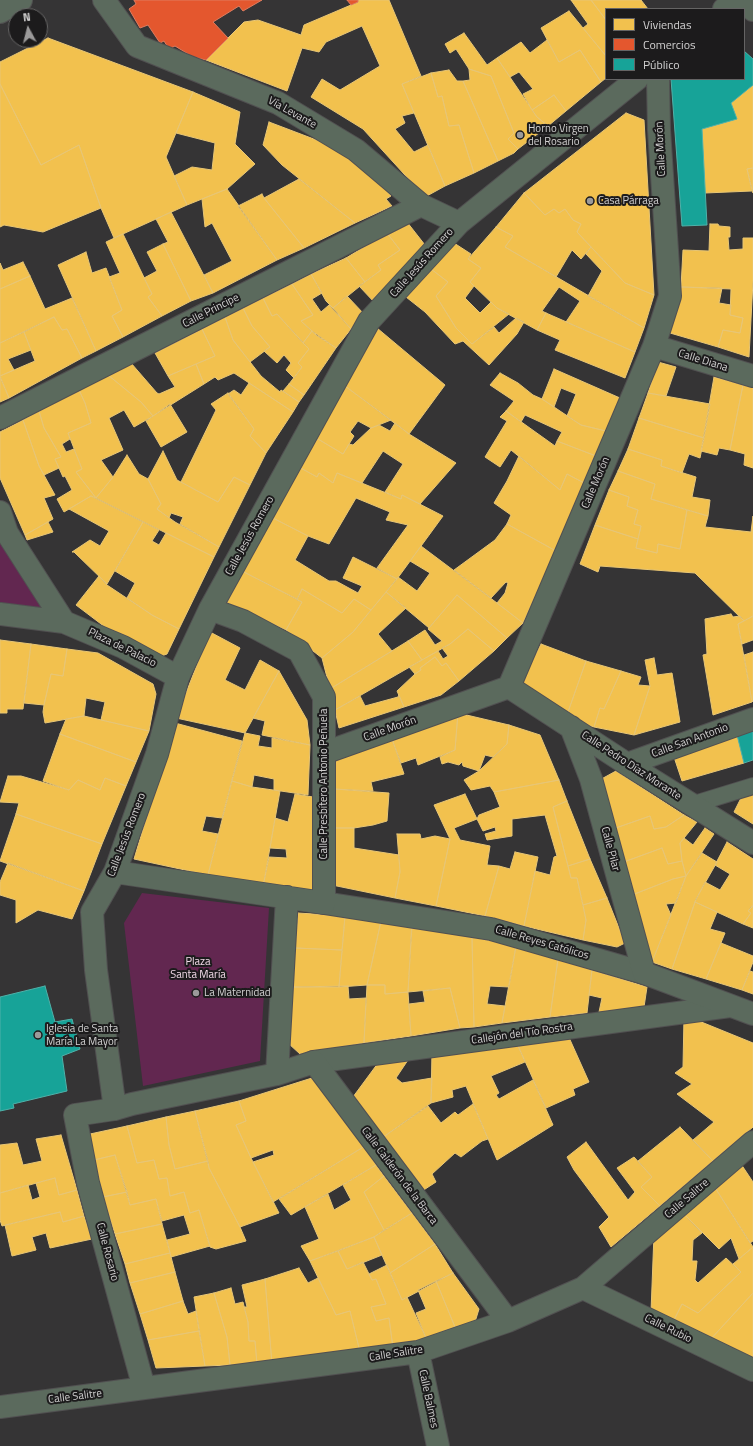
<!DOCTYPE html>
<meta charset="utf-8">
<style>
body{margin:0}
#map{position:relative;width:753px;height:1446px;overflow:hidden;background:#353435;font-family:"Titillium Web",sans-serif}
canvas{display:block}
.legend{position:absolute;left:605px;top:8px;width:140px;height:72px;box-sizing:border-box;background:#1c1b1c;border:1px solid #656464;margin:0;padding:5px 7px;list-style:none;font-size:12px;color:#d2d1d1}
.legend li{display:flex;align-items:center;gap:8px;height:20px}
.legend b{width:20px;border:1px solid #656464}
.north{position:absolute;left:8px;top:8px;width:40px;height:40px;box-sizing:border-box;background:#1c1b1c;border:1px solid #656464;border-radius:50%;rotate:353deg;font-size:11px;font-weight:700;line-height:16px;text-align:center;color:#d2d1d1}
.north::after{content:'';display:block;margin:auto;width:14px;height:18px;background:#9b9a9a;clip-path:polygon(50% 0,100% 100%,50% 72%,0 100%)}
</style>
<div id="map">
<canvas width="753" height="1446"></canvas>
<ul class="legend">
<li><b style="height:11px;background:#f2c14e"></b>Viviendas</li>
<li><b style="height:11px;background:#e4572e"></b>Comercios</li>
<li><b style="height:11px;background:#17a398"></b>Público</li>
</ul>
<div class="north">N</div>
</div>
<script>
const context = document.querySelector('canvas').getContext('2d');
context.lineJoin = 'round';
function fillPath(path, color) { context.fillStyle = color; context.fill(path, 'evenodd'); }
const toPath = rows => new Path2D(rows.map(r => 'M' + r).join(''));
function trace(path, color, width, dash) { context.strokeStyle = color; context.lineWidth = width; context.lineCap = dash ? 'butt' : 'round'; context.setLineDash(dash || []); context.stroke(path); }
function write(font, color, halo, rows, align = 'center') {
  context.font = font + ' "Titillium Web",sans-serif'; context.lineWidth = 4; context.setLineDash([]); context.textBaseline = 'middle'; context.strokeStyle = halo; context.fillStyle = color; for (const [text, x, y, turn = 0] of rows) {
    context.save(); context.translate(x, y); context.rotate((+turn || 0) * Math.PI / 180); context.textAlign = isNaN(turn) ? turn : align; if (halo) context.strokeText(text, 0, 0); context.fillText(text, 0, 0); context.restore();
  }
}
fillPath(toPath([
 [0,537,64,622,0,614],
 [142,893,269,908,260,1061,143,1086,124,923]
]), '#622750');
const homes = toPath([
 [358,0,389,0,421,76,402,84,414,113,402,116,405,123,395,129,414,152,428,145,445,186,425,197,363,129,311,97,322,79,340,90,380,66,362,26,326,42,319,52,302,48,287,91,206,60,244,22,258,20,301,35,304,25,351,5,358,2,358,0],
 [571,0,591,0,606,20,606,56,583,28,588,24,571,0],
 [591,0,641,0,648,9,606,9,606,20,591,0],
 [569,11,606,56,606,78,601,82,580,50,559,62,541,28,569,11],
 [464,33,487,65,497,58,537,117,548,126,518,149,508,139,514,133,491,76,469,69,456,49,450,53,445,44,464,33],
 [48,38,193,92,166,157,187,205,114,238,101,208,79,145,41,165,0,84,0,62,48,38],
 [547,40,559,62,580,50,601,82,566,111,554,95,532,110,523,94,533,89,519,72,510,77,497,58,521,42,530,53,547,40],
 [469,69,491,76,514,133,508,139,518,149,514,153,498,161,463,81,470,80,469,69],
 [449,70,457,81,463,81,498,161,474,173,459,125,449,126,442,96,438,97,431,73,449,70],
 [431,73,438,97,442,96,449,126,459,125,474,173,445,186,402,84,431,73],
 [0,84,41,165,79,145,101,208,43,232,4,225,0,227,0,84],
 [753,85,753,168,747,169,752,191,705,193,702,129,737,119,731,103,753,85],
 [193,92,240,112,235,144,255,164,227,189,187,205,174,176,192,167,212,170,215,143,176,133,193,92],
 [554,95,566,111,548,126,537,117,532,110,554,95],
 [626,113,644,120,654,295,625,283,577,232,581,224,573,220,565,209,559,213,554,209,545,215,524,193,626,113],
 [269,122,356,155,391,196,386,199,392,206,355,223,282,165,263,145,269,122],
 [753,168,753,193,747,169,753,168],
 [299,179,355,223,304,248,264,198,299,179],
 [227,189,277,260,213,293,204,275,232,261,212,223,205,227,202,199,227,189],
 [524,193,545,215,554,209,559,213,565,209,573,220,581,224,577,232,591,247,581,259,572,250,556,277,505,247,513,236,496,227,524,193],
 [262,194,264,198,304,248,277,260,238,206,262,194],
 [171,212,213,293,191,301,163,244,168,242,156,219,171,212],
 [407,222,425,245,375,303,359,286,381,270,378,265,400,250,387,233,407,222],
 [710,224,718,224,719,226,730,227,730,237,728,237,729,250,743,249,743,238,753,238,753,281,749,357,718,347,723,330,740,333,743,318,730,315,731,289,681,287,683,250,709,251,710,224],
 [496,227,513,236,505,247,644,328,635,352,566,322,580,301,559,287,542,311,546,313,537,330,497,308,470,282,481,268,468,259,496,227],
 [387,233,400,250,378,265,381,270,365,282,346,258,387,233],
 [123,234,152,294,148,297,162,316,123,337,112,316,122,310,109,277,120,273,106,242,123,234],
 [454,243,471,254,468,259,481,268,470,282,474,286,465,298,480,313,491,302,497,308,509,314,472,344,456,328,436,296,448,282,431,269,454,243],
 [163,244,191,301,162,316,148,297,152,294,144,278,157,271,147,252,163,244],
 [591,247,625,283,654,295,644,328,588,296,602,271,586,254,591,247],
 [86,252,92,273,106,268,122,310,112,316,123,337,96,351,58,265,86,252],
 [346,258,365,282,333,308,326,301,311,274,346,258],
 [23,262,30,276,0,289,0,263,3,270,23,262],
 [431,269,448,282,436,296,456,328,472,344,494,327,499,333,516,318,524,322,517,334,489,365,463,341,455,344,425,312,406,297,431,269],
 [311,274,322,293,312,299,321,312,329,305,351,329,336,348,316,335,301,321,313,315,292,284,311,274],
 [30,276,45,309,72,298,96,351,82,358,67,329,62,330,54,317,0,343,0,289,30,276],
 [292,284,313,315,301,321,312,331,303,343,277,314,272,316,263,298,292,284],
 [681,287,722,288,719,303,731,305,730,315,743,318,740,333,723,330,718,347,670,333,681,287],
 [347,296,364,314,351,329,333,308,347,296],
 [263,298,272,316,277,314,309,349,298,363,302,367,294,378,286,370,291,363,284,355,277,363,264,351,270,347,252,326,243,308,263,298],
 [243,308,252,326,270,347,250,362,233,340,225,317,243,308],
 [546,313,635,352,625,378,555,350,560,340,537,330,546,313],
 [54,317,62,330,67,329,82,358,9,398,0,376,35,361,24,332,54,317],
 [225,317,233,340,261,376,280,392,281,390,299,402,293,412,234,373,218,380,215,377,204,384,196,364,215,356,202,329,225,317],
 [377,328,445,385,409,434,345,386,377,328],
 [202,329,215,356,168,376,155,353,202,329],
 [312,331,336,348,304,395,289,384,302,367,298,363,309,349,303,343,312,331],
 [24,332,31,350,8,359,14,370,0,376,0,343,24,332],
 [658,362,676,367,666,396,648,393,658,362],
 [131,363,157,393,159,394,175,387,168,376,196,364,204,384,153,416,141,402,108,375,131,363],
 [554,369,620,398,606,431,581,425,567,416,576,394,561,388,554,407,542,399,554,369],
 [500,373,518,383,533,395,542,399,581,425,606,431,596,456,557,441,562,432,525,415,521,422,506,411,514,401,490,385,500,373],
 [108,375,141,402,153,416,134,427,124,410,109,418,123,450,101,460,113,477,96,498,76,472,82,469,68,433,91,423,85,403,79,390,108,375],
 [0,377,9,398,0,402,0,377],
 [714,377,743,385,730,450,719,448,717,455,701,451,714,377],
 [249,383,293,412,266,453,250,436,254,429,228,394,234,390,241,395,249,383],
 [289,384,304,395,299,402,283,391,289,384],
 [743,385,753,387,753,468,744,465,745,454,730,450,743,385],
 [345,386,391,420,371,428,358,421,350,432,354,436,343,454,313,436,345,386],
 [79,390,85,403,91,423,68,433,70,439,62,444,66,452,74,449,82,469,76,472,96,498,91,496,64,512,57,499,72,490,65,476,63,477,55,459,61,457,44,428,39,411,79,390],
 [228,393,254,429,250,436,266,453,250,485,234,477,218,502,181,482,216,410,211,404,228,393],
 [648,393,710,404,704,438,639,418,648,393],
 [170,404,187,432,161,447,146,421,170,404],
 [39,411,44,428,61,457,55,459,59,468,44,475,39,466,23,420,39,411],
 [506,411,555,446,557,441,596,456,586,484,567,474,560,490,511,450,500,467,485,457,507,421,500,417,506,411],
 [639,418,704,438,700,458,689,454,682,473,661,466,662,460,628,449,639,418],
 [23,420,39,466,55,495,44,498,53,519,25,535,0,478,0,432,23,420],
 [395,423,409,434,456,463,420,504,402,495,401,499,385,492,403,464,383,451,362,483,337,473,333,483,319,473,317,477,297,466,313,436,343,454,349,444,353,445,371,428,379,425,390,431,395,423],
 [628,449,662,460,661,466,696,477,692,497,710,500,708,516,651,499,655,484,618,471,628,449],
 [163,451,177,480,218,502,234,477,250,485,219,547,180,524,183,517,171,513,169,518,157,509,161,504,148,479,163,451],
 [127,455,139,474,148,479,161,504,157,509,175,522,219,547,214,557,96,498,113,477,127,455],
 [519,456,560,490,567,474,586,484,556,551,507,524,511,515,494,503,507,481,519,456],
 [297,466,317,477,319,473,333,483,337,473,401,499,402,495,443,516,397,579,377,568,408,525,386,520,390,512,356,498,329,544,308,536,269,516,297,466],
 [618,471,655,484,651,499,687,510,680,549,658,544,657,553,636,548,641,526,634,524,638,510,627,506,629,497,609,490,618,471],
 [609,490,629,497,627,506,638,510,634,524,641,526,638,539,595,525,609,490],
 [91,496,143,522,107,584,74,552,72,552,90,540,100,546,109,531,69,509,91,496],
 [687,510,708,516,705,527,751,532,753,516,753,616,744,621,695,573,600,566,598,572,580,564,595,525,638,539,636,548,657,553,658,544,680,549,687,510],
 [269,516,308,536,295,560,329,581,336,581,358,593,362,586,343,578,353,557,397,579,371,610,354,599,342,613,302,589,297,599,242,571,269,516],
 [48,522,53,532,27,540,25,535,48,522],
 [143,522,159,530,152,541,159,545,166,533,214,557,179,629,152,615,127,598,135,583,115,571,143,522],
 [507,524,556,551,523,623,497,603,505,593,508,583,506,582,491,598,454,570,495,540,507,524],
 [421,546,497,603,523,623,507,638,457,595,429,628,386,592,398,577,417,591,430,573,410,561,421,546],
 [242,571,302,602,286,630,227,603,242,571],
 [99,576,107,585,152,615,179,629,167,654,156,658,130,646,76,605,99,576],
 [302,589,342,613,354,599,371,610,353,632,322,658,286,630,302,602,297,600,302,589],
 [386,592,406,608,378,634,392,651,330,689,322,658,353,632,386,592],
 [457,595,507,638,494,651,468,629,450,644,422,660,408,641,425,630,435,645,442,641,428,629,457,595],
 [731,614,733,617,740,616,744,621,738,624,752,702,713,715,703,655,707,654,705,619,731,614],
 [753,616,753,640,742,644,738,624,753,616],
 [468,629,494,651,459,681,446,663,442,666,435,657,420,668,421,670,415,674,409,667,438,651,443,659,448,656,442,648,450,644,468,629],
 [210,632,240,648,225,680,245,690,260,660,279,671,245,733,176,718,210,632],
 [0,640,31,644,23,709,7,709,7,713,0,713,0,640],
 [408,641,422,660,335,710,330,689,408,641],
 [31,644,67,649,63,676,51,674,44,705,24,703,31,644],
 [541,644,586,661,568,712,520,685,541,644],
 [67,649,98,653,153,684,156,694,149,731,101,720,105,702,86,698,84,716,45,723,43,712,44,705,51,674,63,676,67,649],
 [753,652,753,701,752,702,744,655,753,652],
 [435,657,442,666,446,663,459,681,441,695,404,707,397,691,415,674,421,670,420,668,435,657],
 [654,658,657,675,672,673,680,722,634,735,650,686,645,660,654,658],
 [586,661,621,671,604,709,600,708,594,727,587,725,568,712,586,661],
 [279,671,307,720,310,745,262,735,265,721,253,718,279,671],
 [621,671,641,677,638,685,650,686,634,735,594,727,600,708,604,709,621,671],
 [399,695,404,707,339,728,335,710,360,696,365,706,398,697,399,695],
 [458,713,509,725,507,744,493,757,485,755,479,771,463,766,462,762,459,765,448,762,442,764,440,757,455,750,458,713],
 [458,713,455,750,418,765,416,758,401,763,392,739,458,713],
 [84,716,149,731,136,762,60,734,66,719,84,716],
 [175,723,242,741,222,818,206,816,202,831,218,834,208,875,134,859,175,723],
 [509,725,540,735,559,780,494,792,490,786,471,790,464,780,479,771,507,744,509,725],
 [245,733,260,736,258,746,272,748,272,738,310,745,308,795,274,790,274,779,254,775,252,787,232,781,245,733],
 [60,734,136,762,126,786,105,778,100,790,78,780,69,790,43,781,60,734],
 [737,735,744,763,682,781,673,754,737,735],
 [392,739,404,774,371,782,373,791,334,789,336,758,392,739],
 [616,771,684,815,666,827,654,829,650,816,610,830,596,782,616,771],
 [8,776,21,776,69,790,78,780,100,790,105,778,126,786,102,844,16,814,19,803,0,802,8,776],
 [559,780,567,801,553,807,571,878,577,878,586,920,583,940,524,926,535,871,550,875,554,857,557,856,545,815,512,819,512,836,487,840,485,834,496,831,495,827,483,831,477,819,479,815,500,807,494,792,559,780],
 [232,781,252,787,280,791,263,887,208,875,232,781],
 [334,789,389,793,387,821,373,825,354,828,332,828,334,789],
 [753,792,753,824,734,812,743,794,753,792],
 [295,794,313,797,317,891,263,887,269,857,287,858,286,849,270,848,275,818,288,822,295,794],
 [465,794,477,819,454,828,460,840,490,846,487,865,499,866,485,916,436,906,450,839,434,805,465,794],
 [567,801,590,859,568,866,553,807,567,801],
 [16,814,102,844,84,891,0,861,16,814],
 [684,815,697,822,680,843,682,861,668,864,662,848,621,863,610,830,650,816,654,829,666,827,684,815],
 [332,828,354,828,354,848,399,855,400,872,395,898,332,885,332,828],
 [705,828,714,834,686,876,682,861,680,843,684,838,693,845,705,828],
 [397,834,420,834,421,839,435,836,450,839,436,906,395,898,400,872,397,834],
 [727,842,753,859,753,906,748,911,751,913,743,924,695,902,705,882,720,890,730,874,715,865,727,842],
 [662,848,668,864,682,861,686,876,673,879,632,895,621,863,662,848],
 [515,852,538,857,524,926,485,916,499,866,510,869,515,852],
 [702,853,717,862,696,899,672,969,652,962,686,876,702,853],
 [590,859,607,898,583,905,577,878,571,878,568,866,590,859],
 [8,863,84,891,72,919,38,910,16,923,16,900,0,895,0,882,8,863],
 [686,876,676,903,666,904,671,915,652,962,632,895,673,879,686,876],
 [607,898,625,943,617,947,583,940,586,920,583,905,607,898],
 [695,902,717,912,710,929,725,933,706,979,672,969,695,902],
 [752,906,753,906,753,928,743,924,751,913,748,911,752,906],
 [298,913,345,916,342,950,295,948,298,913],
 [345,916,381,921,367,985,339,987,345,916],
 [412,920,472,937,474,1027,460,1028,450,988,408,992,412,920],
 [381,921,412,926,408,992,385,994,385,985,367,985,381,921],
 [472,937,516,946,509,987,490,986,487,1004,505,1006,502,1023,474,1027,472,937],
 [721,943,753,956,753,962,742,990,706,979,721,943],
 [516,946,558,959,550,1017,502,1023,516,946],
 [295,948,342,950,339,987,293,987,295,948],
 [558,959,592,970,587,1013,550,1017,558,959],
 [592,970,647,987,644,1007,599,1012,602,998,589,995,592,970],
 [750,971,753,972,753,994,742,990,750,971],
 [367,985,385,985,385,994,408,992,411,1036,364,1043,367,985],
 [348,986,349,999,366,998,364,1043,300,1054,288,1043,293,987,348,986],
 [450,988,460,1028,411,1036,409,1004,425,1002,423,991,450,988],
 [684,1017,689,1017,753,1043,753,1127,713,1161,693,1140,714,1122,677,1094,692,1084,675,1073,683,1067,684,1017],
 [567,1033,589,1082,573,1089,575,1095,546,1108,516,1041,567,1033],
 [516,1041,525,1062,491,1076,499,1093,496,1095,499,1099,533,1080,553,1125,497,1160,466,1086,452,1090,453,1097,431,1103,432,1051,516,1041],
 [412,1054,396,1078,402,1083,432,1078,431,1103,379,1140,350,1101,381,1059,412,1054],
 [312,1078,365,1146,273,1202,253,1162,274,1155,273,1150,251,1158,236,1125,246,1121,239,1101,312,1078],
 [239,1101,246,1121,236,1125,251,1158,279,1213,240,1227,209,1168,195,1111,239,1101],
 [473,1104,488,1139,482,1141,461,1157,455,1153,432,1174,436,1182,419,1193,379,1140,428,1106,441,1123,455,1112,458,1115,473,1104],
 [195,1111,208,1161,175,1169,169,1145,166,1117,195,1111],
 [166,1117,169,1145,175,1169,208,1161,209,1168,240,1227,246,1241,216,1249,210,1247,199,1210,190,1213,184,1192,170,1196,167,1178,159,1179,154,1160,137,1163,127,1126,166,1117],
 [127,1126,137,1163,154,1160,159,1179,167,1178,170,1196,184,1192,190,1213,199,1210,210,1246,171,1257,167,1240,190,1234,184,1215,162,1221,156,1199,130,1205,115,1155,94,1160,90,1134,127,1126],
 [680,1127,713,1161,660,1206,641,1187,652,1177,638,1161,680,1127],
 [61,1135,77,1190,59,1195,55,1178,0,1193,0,1145,17,1143,23,1165,42,1161,36,1139,61,1135],
 [586,1142,628,1200,635,1192,617,1168,634,1157,652,1177,641,1187,660,1206,611,1247,599,1227,609,1217,574,1170,567,1157,586,1142],
 [365,1146,376,1165,291,1215,279,1199,365,1146],
 [115,1155,127,1192,103,1197,94,1160,115,1155],
 [741,1164,753,1182,753,1241,750,1243,714,1186,741,1164],
 [376,1165,384,1176,364,1192,384,1230,374,1237,310,1261,301,1246,319,1239,305,1207,328,1194,334,1210,351,1200,343,1185,376,1165],
 [384,1176,412,1213,384,1230,364,1192,384,1176],
 [55,1178,59,1195,77,1190,84,1216,63,1222,60,1212,2,1226,0,1220,0,1193,28,1185,32,1200,40,1197,36,1183,55,1178],
 [714,1186,753,1247,739,1259,731,1238,719,1249,682,1212,714,1186],
 [127,1192,130,1205,156,1199,162,1224,115,1234,103,1197,127,1192],
 [60,1212,63,1222,84,1216,92,1239,50,1248,46,1233,32,1237,36,1250,12,1256,5,1225,60,1212],
 [682,1212,702,1233,693,1240,692,1261,697,1261,695,1280,698,1283,726,1258,741,1272,698,1313,682,1304,673,1322,651,1312,654,1234,682,1212],
 [412,1213,435,1244,390,1273,374,1237,412,1213],
 [162,1224,170,1253,125,1264,115,1234,162,1224],
 [374,1237,382,1255,347,1269,338,1251,374,1237],
 [435,1244,453,1273,402,1300,390,1273,435,1244],
 [753,1247,753,1293,709,1341,673,1322,682,1304,698,1313,741,1272,733,1264,753,1247],
 [338,1251,347,1269,363,1262,372,1280,376,1279,386,1304,371,1307,376,1321,389,1318,393,1348,361,1356,350,1311,336,1315,310,1261,338,1251],
 [170,1253,175,1272,130,1283,125,1264,170,1253],
 [387,1265,402,1300,407,1297,426,1338,393,1348,389,1318,376,1321,371,1307,386,1304,376,1279,372,1280,369,1274,387,1265],
 [299,1268,308,1283,318,1278,336,1315,350,1311,361,1356,272,1364,265,1279,299,1268],
 [175,1272,183,1301,140,1314,130,1283,175,1272],
 [453,1273,479,1309,475,1322,455,1327,436,1281,453,1273],
 [265,1279,272,1364,257,1364,255,1341,249,1341,248,1322,244,1307,247,1307,242,1285,265,1279],
 [436,1281,455,1327,426,1338,416,1313,426,1309,418,1290,436,1281],
 [231,1288,235,1304,243,1302,248,1322,249,1341,255,1341,257,1364,230,1365,227,1337,214,1293,231,1288],
 [214,1293,227,1337,230,1365,205,1366,194,1297,214,1293],
 [753,1293,753,1361,709,1341,753,1293],
 [183,1301,188,1314,196,1311,199,1331,148,1340,140,1314,183,1301],
 [199,1331,205,1366,156,1368,148,1340,199,1331]
]);
fillPath(homes, '#f2c14e');
trace(homes, '#e8c675', 1);
const shops = toPath([
 [134,0,262,0,243,11,239,6,213,22,228,38,206,60,193,57,175,46,169,49,164,41,160,43,148,25,140,28,129,9,136,4,134,0],
 [347,0,358,0,358,2,351,5,347,0]
]);
fillPath(shops, '#e4572e');
trace(shops, '#df7c5f', 1);
const public = toPath([
 [744,51,753,59,753,85,731,103,737,119,702,129,707,225,682,226,671,79,744,79,744,51],
 [753,730,753,760,744,763,737,735,753,730],
 [45,986,55,1022,72,1019,80,1049,62,1056,67,1091,13,1104,14,1108,0,1111,0,997,45,986]
]);
fillPath(public, '#17a398');
trace(public, '#4fb1a9', 1);
const service = toPath([
 [691,805,753,786]
]);
const pedestrian = toPath([
 [324,903,491,929,644,973],
 [314,1062,730,1006]
]);
const minor = toPath([
 [104,0,137,46,278,103,356,150,421,205,459,223],
 [743,0,753,10],
 [724,9,735,0],
 [0,12,21,0],
 [654,346,753,376],
 [0,418,421,205],
 [0,512,7,533,64,622],
 [0,614,64,622,123,647,178,677],
 [509,687,627,764,753,843],
 [571,727,591,779,644,973,753,1014],
 [324,753,509,687,654,346,670,296,659,130,658,79],
 [627,764,753,719],
 [115,872,324,903,324,697,299,651,243,621,210,609],
 [277,1074,314,1062,508,1321],
 [115,1109,96,970,92,912,115,872,157,754,178,677,210,609,369,321,459,223,637,79],
 [583,1288,753,1370],
 [418,1352,438,1446],
 [144,1388,88,1183,75,1115,115,1109,132,1104,277,1074,287,897],
 [0,1407,418,1352,508,1321,583,1288,753,1142]
]);
trace(service, '#515051', 18);
trace(pedestrian, '#515051', 24);
trace(minor, '#515051', 24);
trace(service, '#5b6a5d', 16);
trace(pedestrian, '#5b6a5d', 22);
trace(minor, '#5b6a5d', 22);
for (const [x, y, r, color] of [
 [520,135,4,"#9b9a9a"],
 [590,201,4,"#9b9a9a"],
 [196,993,4,"#9b9a9a"],
 [38,1035,4,"#9b9a9a"]
]) { const dot = new Path2D(); dot.arc(x, y, r, 0, 2 * Math.PI); context.fillStyle = color; context.fill(dot); trace(dot, '#1c1b1c', 1.5); }
write('11px', '#d2d1d1', '#1c1b1c', [
 ["Vía Levante",292,113,29],
 ["Calle Morón",661,149,-93],
 ["Calle Jesús Romero",422,263,-48],
 ["Calle Principe",211,311,-27],
 ["Calle Diana",703,361,17],
 ["Calle Morón",596,483,-67],
 ["Calle Jesús Romero",250,536,-61],
 ["Plaza de Palacio",122,648,26],
 ["Calle Morón",390,729,-20],
 ["Calle San Antonio",690,741,-20],
 ["Calle Pedro Díaz Morante",631,766,33],
 ["Calle Presbítero Antonio Peñuela",324,784,-90],
 ["Calle Jesús Romero",127,835,-69],
 ["Calle Pilar",610,849,75],
 ["Calle Reyes Católicos",542,943,16],
 ["Callejón del Tío Rostra",522,1034,-8],
 ["Calle Calderón de la Barca",399,1176,53],
 ["Calle Salitre",687,1199,-41],
 ["Calle Rosario",107,1252,75],
 ["Calle Rubio",668,1329,26],
 ["Calle Salitre",396,1354,-9],
 ["Calle Salitre",75,1397,-7],
 ["Calle Balmes",428,1399,78]
]);
write('11px', '#d2d1d1', '#1c1b1c', [
 ["Horno Virgen",528,129],
 ["del Rosario",528,142],
 ["Casa Párraga",598,201],
 ["La Maternidad",204,993],
 ["Iglesia de Santa",46,1029],
 ["María La Mayor",46,1042]
], 'left');
write('11px', '#f2dae8', '#1c1b1c', [
 ["Plaza",198,962],
 ["Santa María",198,975]
]);
</script>
